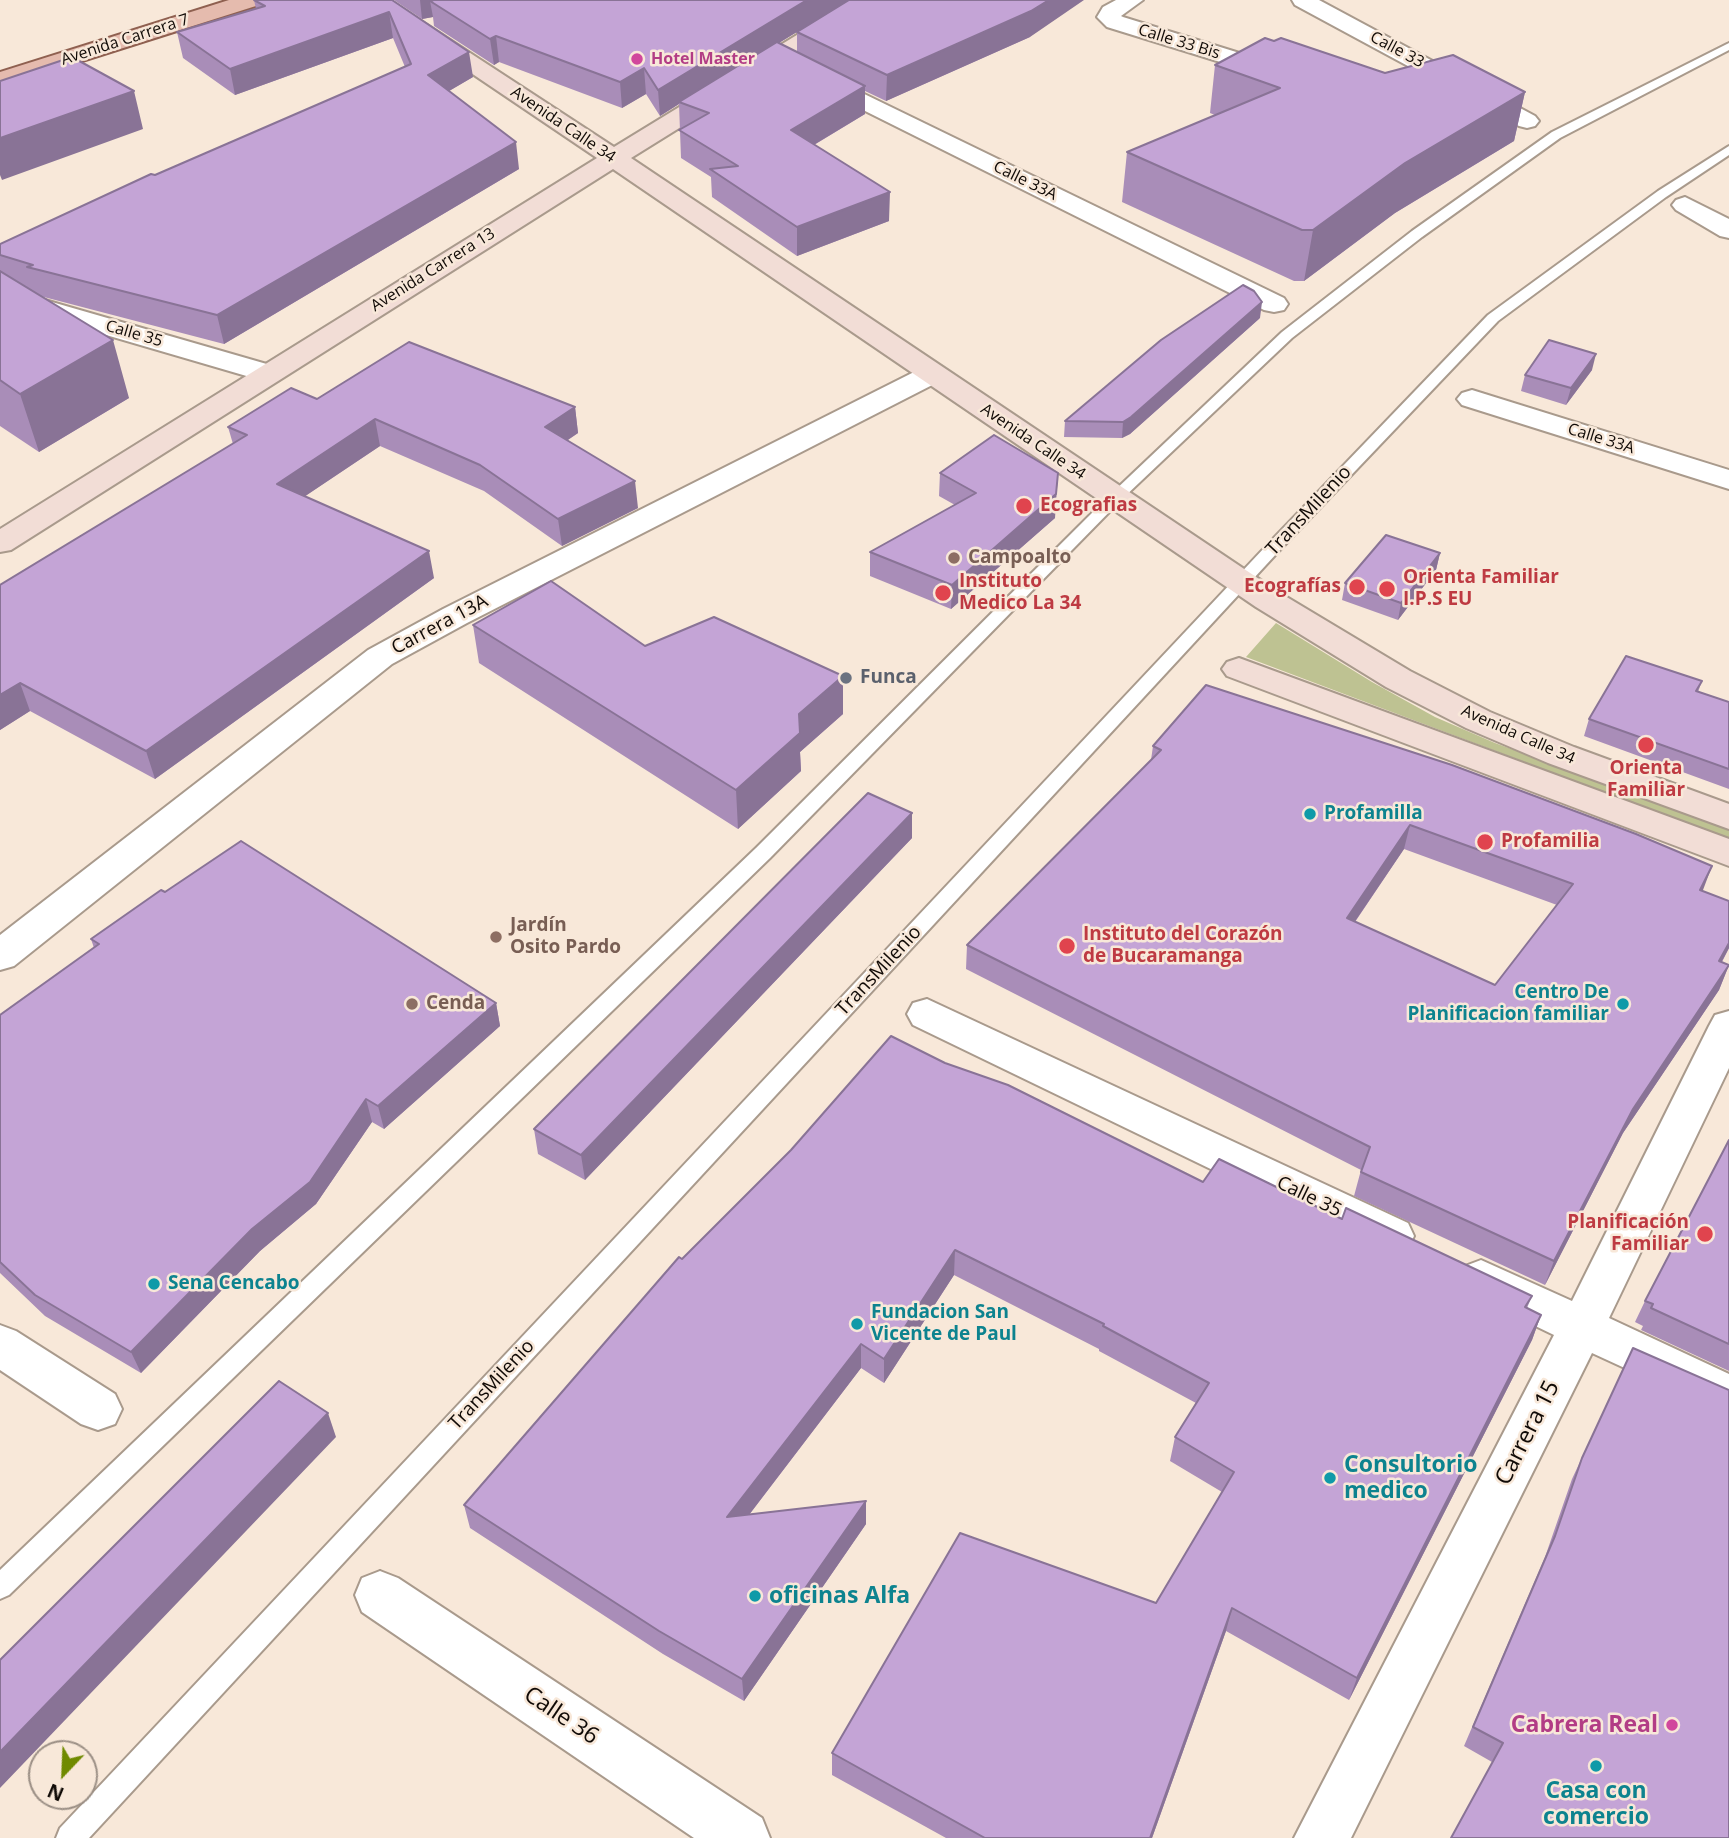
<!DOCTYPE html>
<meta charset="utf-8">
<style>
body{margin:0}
#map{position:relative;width:1729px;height:1838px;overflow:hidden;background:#f8e8d9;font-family:"Open Sans",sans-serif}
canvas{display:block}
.north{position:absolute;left:28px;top:1740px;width:70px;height:70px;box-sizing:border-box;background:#f8e8d9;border:2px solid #9b8f85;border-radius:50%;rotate:203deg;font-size:19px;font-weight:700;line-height:28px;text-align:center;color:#100a06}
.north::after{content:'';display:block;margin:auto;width:24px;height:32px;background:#6f8a00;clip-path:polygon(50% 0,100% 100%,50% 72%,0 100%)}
</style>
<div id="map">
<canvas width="1729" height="1838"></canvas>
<div class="north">N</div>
</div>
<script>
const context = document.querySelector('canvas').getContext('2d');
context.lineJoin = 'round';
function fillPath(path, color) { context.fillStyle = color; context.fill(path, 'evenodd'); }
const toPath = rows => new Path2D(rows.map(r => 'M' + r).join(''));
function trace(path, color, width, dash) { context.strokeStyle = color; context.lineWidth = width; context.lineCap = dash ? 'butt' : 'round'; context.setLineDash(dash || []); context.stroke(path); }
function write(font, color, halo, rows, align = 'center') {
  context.font = font + ' "Open Sans",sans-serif'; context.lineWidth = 5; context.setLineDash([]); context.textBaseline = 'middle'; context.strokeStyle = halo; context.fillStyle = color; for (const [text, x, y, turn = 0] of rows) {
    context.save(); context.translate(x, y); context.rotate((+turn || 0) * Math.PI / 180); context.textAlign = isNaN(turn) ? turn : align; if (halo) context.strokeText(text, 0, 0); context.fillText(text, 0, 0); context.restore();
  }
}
fillPath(toPath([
 [1276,623,1372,682,1435,717,1495,743,1729,829,1729,839,1246,657]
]), '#bec292');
const lane = toPath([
 [1729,43,1729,50,1560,138,1422,237,1292,338,1121,500,770,858,9,1595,0,1599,0,1570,756,848,1111,494,1282,332,1412,231,1552,132,1729,43],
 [1729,146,1729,155,1666,197,1498,321,1278,552,89,1838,56,1838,60,1828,1266,546,1488,315,1658,191,1729,146]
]);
const street = toPath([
 [1116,0,1143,0,1121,16,1123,17,1288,68,1292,73,1288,78,1272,78,1107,27,1097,17,1103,7,1116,0],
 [1292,0,1319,0,1535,116,1539,121,1535,126,1527,128,1519,126,1295,5,1292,0],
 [819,72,1284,298,1288,304,1284,310,1274,312,1264,310,811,84,807,79,811,74,819,72],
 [1685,197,1729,219,1729,238,1720,236,1676,210,1672,205,1676,200,1685,197],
 [0,287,277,367,281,373,277,379,267,382,0,304,0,287],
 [932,365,942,368,946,374,942,380,467,623,392,664,14,966,0,970,0,935,368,650,443,609,922,368,932,365],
 [1472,390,1729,470,1729,489,1462,405,1457,399,1462,393,1472,390],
 [927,999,1408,1223,1414,1236,1408,1249,1392,1254,1376,1249,913,1025,907,1014,913,1003,927,999],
 [1729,1011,1729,1068,1609,1318,1729,1374,1729,1416,1592,1353,1351,1838,1294,1838,1554,1335,1465,1292,1458,1279,1465,1266,1481,1260,1572,1301,1709,1026,1715,1015,1729,1011],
 [0,1325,16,1331,115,1394,122,1409,115,1424,98,1430,81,1424,0,1370,0,1325],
 [380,1571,398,1578,762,1818,770,1838,694,1838,362,1612,355,1595,362,1578,380,1571]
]);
const secondary = toPath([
 [363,0,389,0,614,147,854,0,880,0,877,5,631,158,1280,593,1410,671,1490,712,1574,747,1729,804,1729,829,1548,763,1466,728,1386,687,1256,607,613,169,11,550,0,552,0,529,597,158,363,0],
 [1239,658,1729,839,1729,866,1227,676,1222,669,1227,662,1239,658]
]);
const primary = toPath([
 [229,0,262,0,259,5,0,87,0,72,229,0]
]);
trace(lane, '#a99a8c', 4);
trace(street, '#a99a8c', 4);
trace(secondary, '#a99a8c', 4);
trace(primary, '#8f6050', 4);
fillPath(lane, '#fff');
fillPath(street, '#fff');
fillPath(secondary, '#f2ddd6');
fillPath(primary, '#e5bbae');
fillPath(toPath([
 [254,0,392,0,473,77,449,91,519,169,224,344,40,296,129,398,39,452,0,426,0,244,405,67,393,38,235,95,183,58,177,32,256,9],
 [394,0,849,0,779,43,797,52,797,32,1030,37,886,101,865,91,865,114,814,145,889,221,797,256,712,197,711,177,681,158,679,104,660,116,646,94,622,108,499,62,494,65,434,26,433,17,422,19],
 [1215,65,1385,73,1525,92,1514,141,1395,213,1304,281,1294,281,1122,202,1127,152,1215,115,1210,113],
 [1260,318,1130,434,1122,438,1064,437,1065,421],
 [1592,370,1566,405,1521,391,1525,375],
 [317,399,575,407,578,433,568,440,638,508,562,546,484,491,380,446,305,496,434,578,155,779,30,711,0,730,0,585,233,444,228,427],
 [940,473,1055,518,951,609,870,576,870,552,955,505,939,496],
 [1440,553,1436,570,1398,620,1342,600,1345,583],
 [473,625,645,646,843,676,843,714,800,752,801,771,738,829,479,663],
 [1702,681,1698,692,1729,702,1729,789,1584,736,1589,719],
 [1153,746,1703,891,1729,948,1722,962,1729,965,1719,990,1623,1133,1545,1285,1354,1196,1361,1170,966,969,967,945,1151,760],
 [1404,849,1557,905,1495,985,1355,922],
 [912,813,912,838,585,1180,538,1154,534,1129],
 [165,892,496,1003,500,1026,384,1129,372,1122,316,1204,260,1251,141,1373,45,1316,0,1273,0,1015,94,948,91,939],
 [945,1063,1203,1182,1342,1219,1532,1296,1527,1308,1541,1315,1532,1340,1349,1700,1226,1631,1152,1838,946,1838,832,1775,832,1753,1156,1603,1222,1492,1170,1461,1175,1437,1196,1403,1099,1351,1099,1349,954,1275,884,1383,861,1368,749,1515,866,1501,866,1524,744,1701,663,1654,470,1528,464,1505,682,1259],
 [1729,1140,1729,1371,1641,1330,1643,1326,1635,1322,1645,1301],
 [1633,1348,1729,1390,1492,1762,1464,1746,1545,1557,1572,1479]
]), '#a98db8');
fillPath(toPath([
 [420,0,438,0,430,1,433,17,422,19],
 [807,0,849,0,681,103,679,102,679,104,660,116,658,90],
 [1049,0,1084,0,1030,37,886,101,887,75],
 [389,12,393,38,235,95,230,69],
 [496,36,499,62,494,65,490,39],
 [469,52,473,77,432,101,428,75],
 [644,68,646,94,622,108,620,82],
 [865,86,865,114,792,158,791,130],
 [134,91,143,129,2,180,0,175,0,138],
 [1525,92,1514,141,1395,213,1304,281,1313,230,1405,163],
 [516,142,519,169,224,344,217,315],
 [890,192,889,221,797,256,797,227],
 [1262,302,1260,318,1130,434,1122,438,1123,422],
 [113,340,129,398,39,452,20,394],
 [1596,354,1592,370,1566,405,1571,388],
 [575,407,578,433,548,453,545,427],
 [375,419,380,446,283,511,277,484],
 [1058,473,1055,518,951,609,952,585],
 [635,481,638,508,562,546,558,519],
 [429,551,434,578,155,779,146,751],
 [1440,553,1436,570,1398,620,1401,603],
 [843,676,843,714,800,752,801,771,738,829,736,790,799,714],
 [20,683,30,711,0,730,0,695],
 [912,813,912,838,585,1180,581,1155],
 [1410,825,1404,849,1341,942,1347,918],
 [1712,866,1703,890,1700,890],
 [1729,943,1729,948,1709,985,1719,961],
 [1729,965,1719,990,1623,1133,1545,1285,1554,1261,1633,1109],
 [496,1003,500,1026,384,1129,378,1106],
 [366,1099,372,1122,316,1204,260,1251,141,1373,131,1352],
 [955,1250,954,1275,884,1383,884,1359],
 [1541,1315,1532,1340,1349,1700,1357,1678],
 [861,1344,861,1368,729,1541,727,1517],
 [328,1413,336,1437,0,1788,0,1752],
 [866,1501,866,1524,744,1701,742,1679],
 [1232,1608,1226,1631,1152,1838,1150,1838]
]), '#897396');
const building = toPath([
 [254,0,392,0,469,52,428,75,516,142,217,315,47,272,27,267,33,265,0,255,0,244,151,174,155,175,411,64,389,12,230,69,177,32,265,6,254,0],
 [434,0,807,0,658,90,644,68,620,82,496,36,490,39,430,1,434,0],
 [849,0,1049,0,1031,11,887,75,797,32,849,0],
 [1265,38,1274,41,1281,38,1385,73,1453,55,1525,92,1405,163,1313,230,1302,230,1127,152,1280,88,1215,65,1265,38],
 [777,42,865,86,791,130,890,192,797,227,710,169,738,166,679,130,709,113,679,102,777,42],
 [72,57,134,91,0,138,0,81,72,57],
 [0,271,113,340,20,394,0,380,0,271],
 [1243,285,1254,291,1262,302,1131,417,1123,422,1065,421,1161,340,1243,285],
 [1549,340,1596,354,1571,388,1525,375,1549,340],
 [409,342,575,407,545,427,635,481,558,519,480,465,375,419,277,484,429,551,146,751,20,683,0,695,0,585,247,435,228,427,291,388,317,399,409,342],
 [994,435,1058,473,1056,494,952,585,870,552,976,493,940,473,994,435],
 [1386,535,1440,553,1401,603,1345,583,1386,535],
 [551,581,645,646,714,617,843,676,799,714,800,733,736,790,473,625,551,581],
 [1626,656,1702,681,1696,691,1729,702,1729,769,1589,719,1626,656],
 [1206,685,1452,765,1636,834,1712,866,1700,890,1729,901,1729,943,1719,961,1729,965,1633,1109,1554,1261,1361,1172,1370,1147,967,945,1161,750,1153,746,1206,685],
 [1410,825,1573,884,1495,985,1347,918,1410,825],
 [868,793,912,813,581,1155,534,1129,868,793],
 [241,841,496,1003,378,1106,366,1099,310,1182,252,1229,131,1352,35,1295,0,1262,0,1015,99,944,91,939,161,890,165,892,241,841],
 [891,1036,945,1063,1008,1085,1203,1182,1219,1159,1342,1219,1346,1208,1532,1296,1525,1307,1541,1315,1357,1678,1232,1608,1150,1838,985,1838,832,1753,960,1533,1156,1603,1234,1472,1175,1437,1209,1383,1103,1326,1104,1324,955,1250,884,1359,861,1344,727,1517,866,1501,742,1679,659,1631,464,1505,679,1257,682,1259,791,1150,891,1036],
 [1729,1140,1729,1344,1651,1308,1653,1304,1645,1301,1729,1140],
 [1633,1348,1729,1390,1729,1838,1451,1838,1503,1743,1473,1727,1555,1536,1582,1458,1633,1348],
 [279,1381,328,1413,0,1752,0,1660,279,1381]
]);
fillPath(building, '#c4a4d6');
trace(building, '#897396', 2);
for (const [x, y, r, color] of [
 [637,59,7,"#d1479c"],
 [1024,506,9,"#e0444e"],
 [954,558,7,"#8d6e63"],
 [1357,587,9,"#e0444e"],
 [1387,589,9,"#e0444e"],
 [943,593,9,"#e0444e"],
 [846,678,7,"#6b7280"],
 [1646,745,9,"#e0444e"],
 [1310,814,7,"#0f9aa8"],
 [1485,842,9,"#e0444e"],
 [496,937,7,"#8d6e63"],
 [1067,946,9,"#e0444e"],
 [412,1004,7,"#8d6e63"],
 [1623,1004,7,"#0f9aa8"],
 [1705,1234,9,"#e0444e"],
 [154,1284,7,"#0f9aa8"],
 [857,1324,7,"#0f9aa8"],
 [1330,1478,7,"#0f9aa8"],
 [755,1596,7,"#0f9aa8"],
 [1672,1725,7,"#d1479c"],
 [1596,1766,7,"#0f9aa8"]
]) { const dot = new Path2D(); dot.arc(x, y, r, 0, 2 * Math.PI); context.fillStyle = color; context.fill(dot); trace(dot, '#f8e8d9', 2.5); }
write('16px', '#100a06', '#f8e8d9', [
 ["Avenida Carrera 7",125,40,-18],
 ["Calle 33 Bis",1179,42,17],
 ["Calle 33",1397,50,28],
 ["Avenida Calle 34",563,125,34],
 ["Calle 33A",1025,181,26],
 ["Avenida Carrera 13",433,270,-32],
 ["Calle 35",134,334,16],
 ["Calle 33A",1601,439,17],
 ["Avenida Calle 34",1033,442,34],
 ["Avenida Calle 34",1518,735,24]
]);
write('bold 16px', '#b23c85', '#f8e8d9', [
 ["Hotel Master",651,59]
], 'left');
write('bold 19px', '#be3a42', '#f8e8d9', [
 ["Ecografias",1040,506],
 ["Orienta Familiar",1403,578],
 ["I.P.S EU",1403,600],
 ["Instituto",959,582],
 ["Medico La 34",959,604],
 ["Ecografías",1341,587,"right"],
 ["Orienta",1646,769,"center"],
 ["Familiar",1646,791,"center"],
 ["Profamilia",1501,842],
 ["Instituto del Corazón",1083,935],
 ["de Bucaramanga",1083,957],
 ["Planificación",1689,1223,"right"],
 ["Familiar",1689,1245,"right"]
], 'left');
write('19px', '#100a06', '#f8e8d9', [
 ["TransMilenio",1309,511,-47],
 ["Carrera 13A",440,625,-28],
 ["TransMilenio",879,971,-47],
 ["Calle 35",1309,1197,26],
 ["TransMilenio",492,1385,-47]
]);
write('bold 19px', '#785e54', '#f8e8d9', [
 ["Campoalto",968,558],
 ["Jardín",510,926],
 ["Osito Pardo",510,948],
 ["Cenda",426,1004]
], 'left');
write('bold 19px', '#5b616d', '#f8e8d9', [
 ["Funca",860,678]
], 'left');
write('bold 19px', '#0d838f', '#f8e8d9', [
 ["Profamilla",1324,814],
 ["Centro De",1609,993,"right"],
 ["Planificacion familiar",1609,1015,"right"],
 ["Sena Cencabo",168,1284],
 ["Fundacion San",871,1313],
 ["Vicente de Paul",871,1335]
], 'left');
write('23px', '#100a06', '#f8e8d9', [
 ["Carrera 15",1528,1433,-63],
 ["Calle 36",561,1716,34]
]);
write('bold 23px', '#0d838f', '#f8e8d9', [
 ["Consultorio",1344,1465],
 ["medico",1344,1491],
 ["oficinas Alfa",769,1596],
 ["Casa con",1596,1791,"center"],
 ["comercio",1596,1817,"center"]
], 'left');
write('bold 23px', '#b23c85', '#f8e8d9', [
 ["Cabrera Real",1658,1725]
], 'right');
</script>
